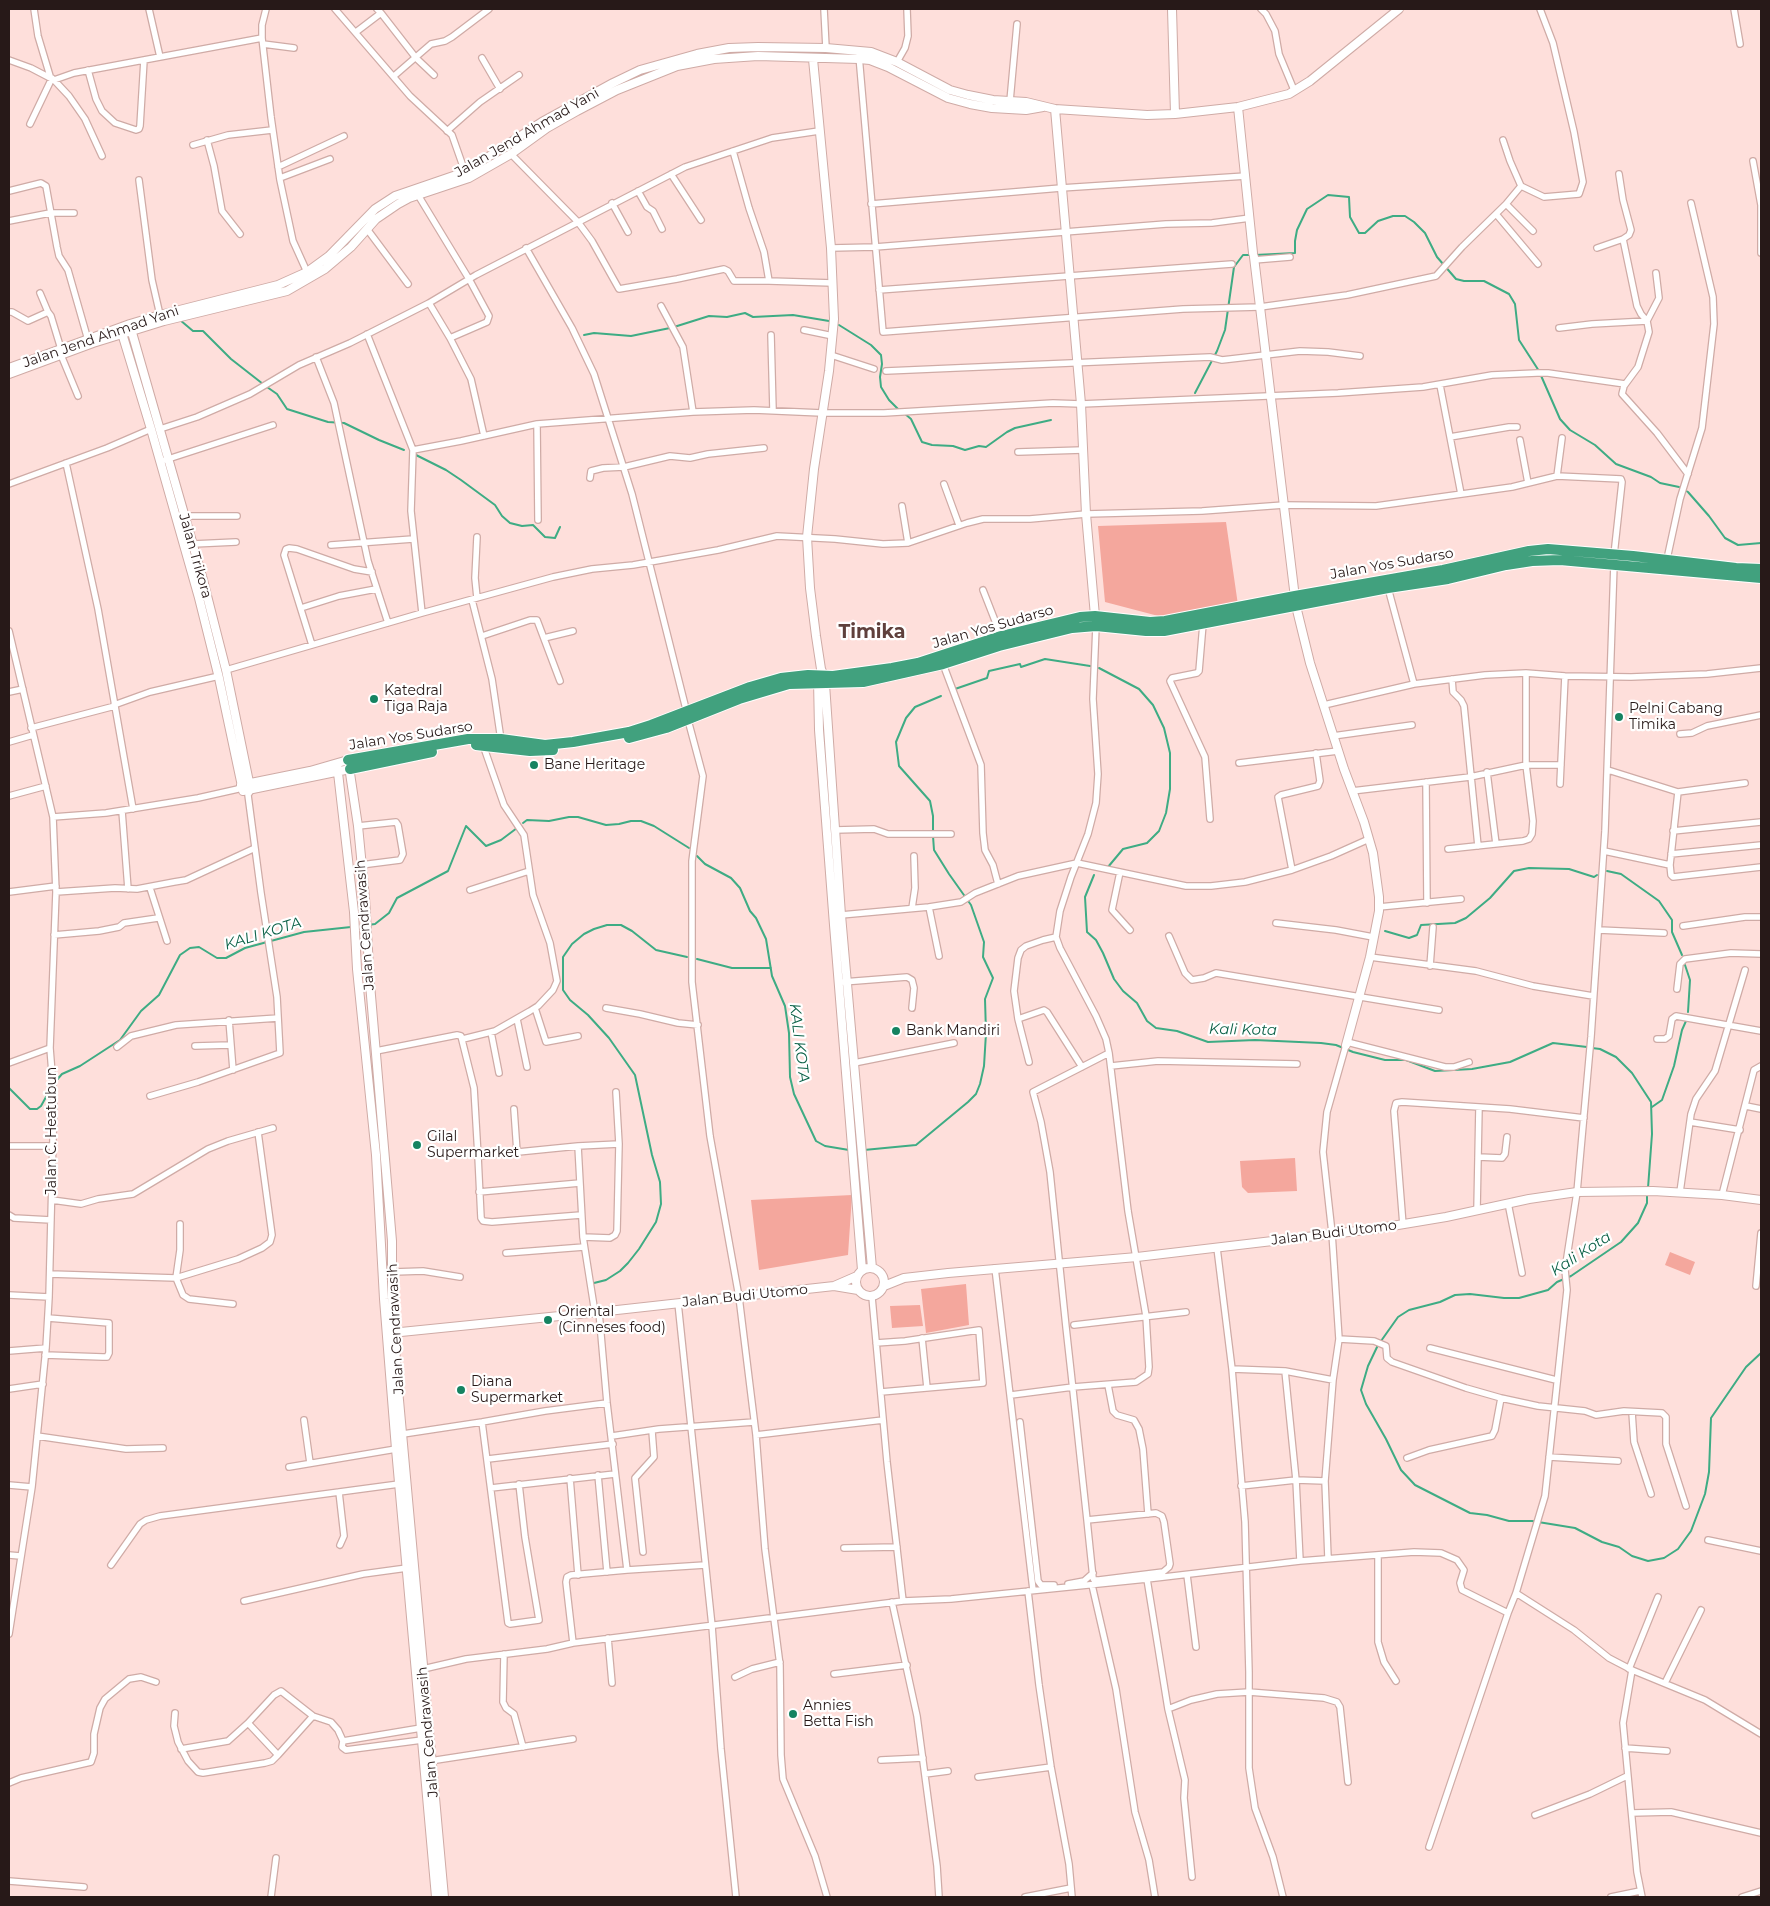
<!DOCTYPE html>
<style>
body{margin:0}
#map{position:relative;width:1770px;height:1906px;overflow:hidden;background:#fedfdb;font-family:Montserrat,sans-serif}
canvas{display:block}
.frame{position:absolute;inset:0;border:10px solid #271918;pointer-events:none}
</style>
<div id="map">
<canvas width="1770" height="1906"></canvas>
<div class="frame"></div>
</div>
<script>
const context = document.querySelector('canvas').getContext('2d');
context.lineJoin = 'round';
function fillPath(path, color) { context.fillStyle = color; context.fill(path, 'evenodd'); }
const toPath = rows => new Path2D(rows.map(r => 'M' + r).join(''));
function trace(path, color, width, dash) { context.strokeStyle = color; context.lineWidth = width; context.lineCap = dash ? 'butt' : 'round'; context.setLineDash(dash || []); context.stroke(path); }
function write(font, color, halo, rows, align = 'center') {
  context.font = font + ' Montserrat,sans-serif'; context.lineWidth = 4.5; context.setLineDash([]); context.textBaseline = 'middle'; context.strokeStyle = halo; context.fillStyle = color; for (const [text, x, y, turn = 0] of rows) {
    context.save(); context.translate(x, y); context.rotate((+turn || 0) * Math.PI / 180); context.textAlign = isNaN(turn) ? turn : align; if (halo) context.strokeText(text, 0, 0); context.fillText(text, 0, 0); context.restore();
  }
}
fillPath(toPath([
 [1226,522,1238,605,1166,618,1105,602,1098,526],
 [1295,1158,1297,1191,1248,1193,1242,1187,1240,1161],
 [852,1195,848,1255,759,1270,751,1200],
 [1670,1252,1695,1262,1690,1275,1665,1265],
 [966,1284,969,1325,926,1333,921,1289],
 [920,1305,923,1326,892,1328,890,1306]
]), '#f4a79d');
trace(toPath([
 [1255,255,1295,253,1295,241,1297,230,1307,209,1328,195,1349,197,1350,217,1359,233,1365,233,1378,221,1393,216,1405,216,1414,222,1425,233,1437,257,1456,279,1464,281,1484,281,1509,294,1515,304,1519,340,1539,371,1560,419,1570,430,1595,445,1616,464,1651,477,1660,483,1679,487,1688,492,1709,516,1725,538,1738,545,1761,543],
 [180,320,193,331,203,331,231,359,263,384],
 [839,325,871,345,881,355,882,364,880,377,881,387,889,400,900,411],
 [674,327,709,316,727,317,745,313,753,317,793,315,829,321],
 [584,335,594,333,631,336,670,328],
 [267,387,277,394,287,409,328,422,344,423,379,440,404,450],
 [1195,393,1217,351,1225,330,1234,267,1243,255,1250,255],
 [904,413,911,419,922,442,932,445,953,446,965,450,979,446,986,447,1007,432,1015,428,1051,420],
 [414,454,446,470,461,480,495,505,502,516,510,523,522,526,533,525,545,537,555,538,560,527],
 [1099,668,1139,689,1153,705,1164,728,1170,753,1170,789,1166,813,1159,831,1147,843,1123,849,1108,867],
 [955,689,987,678,989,671,1020,664,1021,667,1045,659,1090,666],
 [523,823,527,820,549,821,569,817,578,817,606,825,619,824,631,821,641,821,654,826,689,848],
 [933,831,933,816,930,801,899,766,896,742,906,718,915,707,941,696],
 [697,856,705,864,731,878,740,888,750,911,756,918,766,939,772,976,785,1006,789,1033,790,1077,794,1094,816,1141,825,1146,849,1150],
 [1607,871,1621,874,1659,901,1672,920,1672,932,1682,955],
 [1094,875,1085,897,1087,932,1096,940,1103,953,1114,979,1123,991,1137,1003,1147,1021,1156,1028,1177,1031,1208,1042,1255,1040,1321,1043,1336,1045,1353,1052,1385,1060,1406,1060,1435,1071,1472,1069,1510,1062,1553,1043,1587,1047],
 [368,925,375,924,389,913,397,898,448,871,466,826,486,846,501,840,517,828],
 [1385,931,1409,938,1417,935,1421,925,1455,923,1466,918,1490,898,1514,871,1529,868,1569,869,1594,877,1597,875],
 [697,959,732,968,771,968],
 [1685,965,1690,980,1688,1012],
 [1592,1048,1600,1049,1616,1057,1632,1073,1651,1102,1652,1134,1648,1188],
 [55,1082,62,1074,80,1066,120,1040,141,1011,159,995,180,955,190,948,199,947,217,958,226,958,245,948,304,932,351,927],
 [9,1088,30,1109,37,1109,41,1106,51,1088],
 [1652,1107,1662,1100,1674,1066,1682,1030,1686,1021],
 [864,1150,916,1145,968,1102,976,1094,980,1084,984,1066,986,1033,985,999,993,978,983,957,984,942,971,905,949,874,934,850,933,836],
 [594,1283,606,1280,620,1271,628,1263,639,1249,656,1222,661,1204,660,1182,652,1155,635,1075,609,1038,588,1015,570,1000,563,990,563,957,572,944,584,934,594,929,607,925,621,925,632,931,656,950,687,957],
 [1381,1341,1398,1317,1409,1310,1440,1302,1455,1295,1470,1294,1504,1298,1519,1298,1548,1290,1557,1282,1571,1276,1621,1242,1638,1223,1647,1203,1647,1193],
 [1378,1345,1368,1366,1361,1390,1366,1404,1386,1439,1401,1470,1415,1485,1470,1513,1487,1515,1509,1521,1532,1521,1575,1528,1602,1542,1619,1547,1632,1556,1648,1561,1664,1558,1678,1549,1691,1531,1705,1494,1709,1472,1711,1418,1746,1367,1761,1353]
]), '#3eac84', 2);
const street = toPath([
 [34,9,38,36,50,76],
 [149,9,160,57],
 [335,9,410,96,452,135,465,172],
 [824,9,826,48],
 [1261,9,1266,14,1275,31,1279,54,1294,90],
 [1734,9,1740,44],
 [381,13,416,58,434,75],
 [356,32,381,13,377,9],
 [262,38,262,25,266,9],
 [263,44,294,48],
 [859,56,883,332,1183,309,1260,307,1347,295,1436,276,1462,247,1506,204,1521,186,1544,197,1579,194,1583,182,1574,132,1553,43,1540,9],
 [482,58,500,89],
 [9,60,31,68,54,80,74,73,262,38,271,117,280,180,293,241,307,272],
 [897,62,905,48,908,36,907,9],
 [88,70,96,99,102,111,115,123,136,130,139,129,140,126,144,60],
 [394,76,431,44,445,41,452,37,489,9],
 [54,80,69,96,85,119,102,156],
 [1010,101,1017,24],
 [30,124,52,78],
 [447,131,480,102,519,75],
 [207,140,214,166,222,211,240,234],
 [1503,140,1510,161,1521,186],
 [193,145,228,135,272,130],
 [733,151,749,208,764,252,769,281,833,283],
 [511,154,578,222,592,241,619,289,677,279,724,269,728,271,734,281,769,281],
 [1753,161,1761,205,1761,253],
 [278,167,344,136],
 [671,174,701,220],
 [1619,174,1623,200,1631,230,1629,235,1623,239,1637,306,1641,314,1647,321,1649,332,1638,367,1624,386,1622,394,1657,433,1688,474],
 [280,178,330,159],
 [139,180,152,280,160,315],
 [9,191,41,183,46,186,57,247,59,256,68,270,88,340],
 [638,191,647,207,653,211,662,229],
 [418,195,469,279,489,316,487,322,450,338],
 [612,203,628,232],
 [871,204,1061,188,1246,176],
 [1506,204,1533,231],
 [1496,214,1538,264],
 [9,221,50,213,74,213],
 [367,229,408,284],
 [526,248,572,328,594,374,632,494,687,713],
 [831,248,875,247,1166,224,1212,223,1250,218],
 [1597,248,1623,239],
 [1254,260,1290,257],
 [879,290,1232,264],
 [40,293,48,312],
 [429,303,450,338,471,379,484,436],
 [661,306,683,347,693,412],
 [9,312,12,312,28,321,48,312,51,316,61,349],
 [1559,328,1592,324,1647,321,1659,298,1656,273],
 [804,330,833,336],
 [367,334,413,450,461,441,537,424,693,412,754,410,822,413,884,413,1053,403,1081,404,1338,393,1423,387,1492,375,1537,373,1548,373,1625,384],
 [771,335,773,410],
 [61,355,78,396],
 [831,355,874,369],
 [316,357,334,403,368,561,388,623],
 [886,371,1210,357,1222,360,1300,351,1328,352,1360,356],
 [1440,385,1461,494],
 [537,424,538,520],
 [160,429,197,417,250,394,299,365,350,343,429,303,476,275,685,167,772,138,819,131],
 [1450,437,1509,427,1517,427],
 [1520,440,1528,483],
 [413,450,411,511,422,613],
 [1018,452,1083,450],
 [165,460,273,425],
 [66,463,98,609,133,809],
 [1557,476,1562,438],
 [590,478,591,471,603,468,624,467,670,456,690,458,708,454,764,448],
 [9,484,107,448,151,429],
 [944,484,959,525],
 [902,506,908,543],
 [185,516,237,516],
 [193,544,236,542],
 [331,545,413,539],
 [1667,559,1680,499,1702,428,1714,324,1713,297,1691,203],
 [1388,588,1414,684],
 [983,590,1001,636],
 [477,598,475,578,477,537],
 [472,600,492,679,501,740],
 [301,608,339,596,376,589],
 [1203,624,1199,671,1197,673,1172,678,1170,681,1205,757,1210,819],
 [9,631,53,817,56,892,50,1048,54,1099,49,1297,46,1348,32,1487,9,1634],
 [482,636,530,620,537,620,560,681],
 [544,638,573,631],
 [312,645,284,555,286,549,289,548,297,549,354,569,372,572],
 [943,664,981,765,983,833,985,850,993,865,998,884],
 [226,670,422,613,553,577,592,569,633,565,718,550,777,536,835,539,883,544,908,543,967,523,983,519,1030,519,1086,514,1202,511,1284,505,1376,506,1512,487,1557,476,1621,479,1622,482,1614,555],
 [1452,679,1453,692,1461,700,1464,706,1478,846],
 [9,692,23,689],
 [114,705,150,692,219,676],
 [1324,705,1414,684,1485,675,1526,673],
 [688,720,703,776,692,861,692,982,710,1136,739,1297,756,1435,765,1549,780,1665,781,1755,783,1779,815,1856,827,1897],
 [31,728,115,706],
 [1680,734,1692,733,1707,726,1761,715],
 [1333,736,1412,725],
 [9,742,33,735],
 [1239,763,1338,751],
 [1608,770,1678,792,1745,783],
 [1487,772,1496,844],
 [1426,782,1427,903],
 [1560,784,1565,676],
 [1352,791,1470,777,1526,765,1526,673,1565,676,1631,677,1707,674,1761,668],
 [1678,792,1670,865,1671,875,1673,877,1761,867],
 [9,796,46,786],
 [122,811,128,889],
 [53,817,106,813,198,798,238,789,241,785],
 [358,826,396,822,398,825,403,854,400,860,361,865],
 [835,830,874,829,888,834,951,834],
 [1673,831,1761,822],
 [1448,849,1523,841,1529,839,1532,834,1533,821,1526,765,1561,765],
 [1604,851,1670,865],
 [1671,854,1761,845],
 [1292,870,1278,797,1281,795,1318,786,1320,781,1316,753],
 [1120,872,1112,910,1130,930],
 [150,888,167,941],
 [470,890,529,871],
 [9,892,56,886],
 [56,892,115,888,137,889,174,882,186,880,255,848],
 [929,907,939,956],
 [1379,907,1461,899],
 [912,908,915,888,914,856],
 [841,915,929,907,961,902,975,893,1018,876,1077,863,1186,886,1211,886,1245,882,1292,870,1331,856,1369,839],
 [1276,923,1336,930,1373,937],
 [1683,926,1745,917,1761,917],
 [1599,930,1664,933],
 [54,935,99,931,119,927,124,923,158,918],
 [1169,936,1185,973,1192,980,1204,978,1216,973,1439,1010],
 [1370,957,1476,971,1533,986,1593,996],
 [1430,966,1433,927],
 [843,982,907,977,912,980,914,988,912,1008],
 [1677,989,1680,964,1685,959,1731,953,1761,954],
 [535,1008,546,1042,578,1036],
 [606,1008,640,1014,678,1023,698,1025],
 [517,1019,527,1067],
 [1018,1019,1044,1010,1047,1012,1082,1067],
 [229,1020,233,1070],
 [491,1032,499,1073],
 [463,1039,495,1031,530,1011,538,1006,553,990,557,981,550,943,533,895,524,835,504,805,483,745],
 [1657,1039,1665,1039,1669,1036,1672,1019,1676,1016,1761,1031],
 [1347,1042,1445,1067,1454,1067,1469,1062],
 [195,1046,230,1045],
 [117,1047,131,1036,176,1025,278,1018],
 [376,1051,457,1035,461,1036,474,1088,478,1156,578,1146,583,1237,595,1313],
 [1029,1062,1018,1019,1014,991,1018,958,1021,950,1026,946,1043,940,1056,937],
 [9,1063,50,1048],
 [854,1063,954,1043],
 [1111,1066,1158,1061,1297,1064],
 [150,1096,198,1082,280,1053,277,997,261,893,248,795,251,790],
 [1746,1106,1761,1109],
 [514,1109,517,1152],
 [1690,1122,1740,1130],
 [9,1146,53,1146],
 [578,1146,619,1144],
 [478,1156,481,1218,483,1221,492,1222,581,1215],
 [1478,1157,1502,1158,1505,1154,1507,1137],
 [479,1192,580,1183],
 [1680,1192,1691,1114,1696,1099,1715,1071,1745,970],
 [1722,1195,1754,1070,1761,1066],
 [52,1200,81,1204,98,1199,133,1194,208,1149,228,1141,273,1128],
 [1508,1203,1522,1273],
 [1477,1210,1479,1107],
 [9,1215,14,1218,51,1220],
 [180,1224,180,1250,176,1278,183,1295,189,1299,233,1304],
 [1403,1225,1394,1111,1396,1103,1402,1102,1510,1109,1584,1118],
 [583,1237,610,1238,615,1235,617,1231,619,1144,616,1092],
 [1217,1248,1232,1369,1245,1522,1249,1672,1249,1768,1255,1808,1273,1857,1283,1897],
 [506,1253,584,1247],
 [995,1268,1033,1590],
 [393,1272,423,1271,460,1277],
 [50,1274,176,1278,238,1259,262,1248,270,1242,272,1235,258,1132],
 [1756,1286,1761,1233],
 [9,1295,49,1297],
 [872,1297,887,1462,903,1601],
 [678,1303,712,1626,721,1749,736,1897],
 [599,1312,607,1403,627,1570],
 [1074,1325,1186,1312],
 [922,1338,927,1388],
 [1339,1339,1374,1341,1386,1346,1387,1358,1392,1362,1466,1388,1501,1398,1538,1406,1585,1411,1596,1415,1624,1411,1662,1413,1666,1417,1666,1444,1686,1506],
 [876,1343,905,1341,979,1330,983,1383,881,1392],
 [1430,1348,1556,1380],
 [9,1351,46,1348],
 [45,1355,103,1357,107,1357,109,1353,109,1323,48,1318],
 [1232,1369,1285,1371,1296,1480,1300,1561],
 [1285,1371,1333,1380],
 [1108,1385,1113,1411,1117,1415,1134,1420,1139,1429,1143,1449,1148,1514],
 [9,1389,43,1384],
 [1011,1395,1073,1387,1136,1382,1148,1374,1149,1367,1146,1316,1128,1211,1109,1053,1106,1039,1096,1016,1060,948,1056,937,1060,911,1071,877,1088,834,1096,803,1098,774,1093,699,1096,626],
 [1632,1412,1634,1442,1651,1494],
 [304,1420,310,1463],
 [482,1422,508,1623,510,1624,539,1620,525,1537,519,1484],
 [1020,1422,1038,1581,1041,1585,1054,1585],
 [403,1434,482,1422,545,1411,607,1403],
 [756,1435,883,1420],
 [37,1436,126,1449,163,1448],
 [612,1436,659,1429,754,1422],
 [1549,1457,1618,1461],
 [1407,1458,1429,1450,1492,1436,1495,1430,1501,1398],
 [488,1459,613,1444],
 [289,1467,396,1449],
 [598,1475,607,1572],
 [570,1478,578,1575],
 [9,1485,32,1487],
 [1241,1486,1296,1480,1325,1481],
 [491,1488,615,1474],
 [339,1492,344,1536,340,1545],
 [1087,1520,1156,1513,1162,1516,1164,1522,1170,1564,1169,1567,1163,1572,1099,1580,1094,1580,1093,1578,1087,1520,1071,1372,1066,1327,1050,1172,1041,1122,1033,1092,1109,1053],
 [1708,1540,1761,1551],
 [844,1548,897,1547],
 [643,1552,635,1478,654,1457,652,1431],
 [9,1555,20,1556],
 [1378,1555,1378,1642,1384,1662,1396,1681],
 [1328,1558,1325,1481,1333,1380,1339,1339,1332,1233,1323,1152,1327,1112,1346,1045],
 [111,1565,140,1524,146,1520,160,1516,399,1484],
 [1187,1575,1196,1647],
 [1147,1579,1168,1709,1185,1780,1184,1798,1192,1877],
 [1068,1584,1084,1581,1093,1573],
 [1092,1585,1116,1689,1135,1812,1149,1860,1155,1897],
 [1028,1591,1039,1685,1051,1767,1069,1864,1072,1897],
 [1516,1593,1574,1630,1609,1658,1632,1670,1705,1700,1761,1734],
 [244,1601,363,1574,407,1568],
 [892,1602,917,1716,937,1866,939,1897],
 [608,1638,612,1683],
 [573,1643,566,1582,567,1577,571,1575,627,1570,705,1565],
 [504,1654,503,1702,506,1708,514,1714,523,1747],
 [423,1669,466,1659,547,1649,573,1643,903,1601,951,1599,1147,1579,1300,1561,1414,1552,1441,1553,1457,1560,1464,1570,1460,1583,1462,1590,1508,1613,1516,1593,1545,1496,1567,1290,1565,1270,1577,1192,1591,1037,1605,831,1614,564],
 [1629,1669,1658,1597],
 [1632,1670,1623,1723,1637,1872,1642,1897],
 [834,1674,907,1665],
 [735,1677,752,1669,780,1662],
 [1665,1683,1701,1610],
 [1168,1709,1191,1700,1217,1694,1249,1692,1324,1698,1337,1702,1340,1707,1348,1782],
 [175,1713,174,1726,178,1742,188,1761,198,1772,203,1773,265,1763,272,1761,278,1755],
 [313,1716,278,1755,248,1723,274,1695,281,1691,313,1716,331,1722,338,1730,343,1741,421,1728],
 [343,1741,342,1747,346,1750,422,1740],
 [1625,1748,1667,1751],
 [181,1749,228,1741,248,1723],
 [881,1760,923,1758],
 [430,1761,573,1739],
 [925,1774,948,1771],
 [978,1777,1051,1767],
 [9,1783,21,1778,91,1762,94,1753,94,1734,100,1708,105,1699,129,1679,141,1677,156,1682],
 [1632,1813,1671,1812,1761,1833],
 [1535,1815,1590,1794,1627,1776],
 [1429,1847,1508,1613],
 [9,1881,84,1887],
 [271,1897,276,1858],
 [1025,1897,1071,1888],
 [1611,1897,1640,1891],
 [1742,1897,1761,1891]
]);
const secondary = toPath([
 [1172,9,1175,114],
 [813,59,831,248,834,319,829,371,814,469,807,537,810,588,816,636,821,669,824,676,825,684,841,915,872,1268],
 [1238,107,1253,253],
 [1055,109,1081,404,1086,514,1095,616],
 [1254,257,1296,606,1310,663,1344,769,1364,822,1373,853,1379,897,1379,911,1370,957,1346,1045],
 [131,329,203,580,226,670,250,787],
 [121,330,151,429,199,598,219,678,243,791,350,769],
 [9,368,130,324,160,315,278,285,307,272,329,256,375,209,395,196,465,172,542,122,613,83,640,70,697,54,729,48,758,47,826,48,871,52,897,62,950,90,968,95,993,100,1026,102,1055,109,1147,115,1175,114,1238,107,1289,94,1310,81,1399,9],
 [9,374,93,343,164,321,287,291,325,269,351,247,376,219,398,204,409,198,469,178,511,154,547,128,577,111,617,90,677,66,714,59,758,56,859,59,870,60,888,67,948,98,970,104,992,108,1026,110,1043,107],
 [818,680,819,730,834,925,862,1270],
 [337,764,354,912,357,969,376,1155,384,1299,396,1449,436,1897],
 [241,785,310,771,348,760,358,826,365,898,370,984,392,1241,392,1297,397,1378,444,1897],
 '856 1282a14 14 0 1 1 28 0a14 14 0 1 1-28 0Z',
 [834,1286,858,1290],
 [884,1286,904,1278,948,1273,1137,1257,1374,1229,1446,1217,1529,1199,1577,1192,1653,1191,1722,1195,1761,1200],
 [391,1333,599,1312,834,1286,857,1276]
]);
const highway = toPath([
 [629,738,666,728,739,699,789,684,863,682,943,664,999,646,1072,628,1096,626,1146,631,1164,631,1388,588,1448,579,1506,565,1532,561,1560,560,1761,578],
 [476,745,530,751,553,750],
 [348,760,468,739,501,739,545,745,573,742,629,732,651,725,750,687,781,678,808,675,833,676,892,668,918,663,1001,636,1080,617,1095,616,1150,622,1165,621,1295,596,1443,570,1529,551,1548,549,1633,556,1736,568,1761,569],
 [350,769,432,752]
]);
trace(street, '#cfaba6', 8);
trace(secondary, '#cfaba6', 10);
trace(highway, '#fff', 12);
trace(street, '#fff', 5.5);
trace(secondary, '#fff', 8);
trace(highway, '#41a17e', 10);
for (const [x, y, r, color] of [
 [374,699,5,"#158361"],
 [1619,717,5,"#158361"],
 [534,765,5,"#158361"],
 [896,1031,5,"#158361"],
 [417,1145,5,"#158361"],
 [548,1320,5,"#158361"],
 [461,1390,5,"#158361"],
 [793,1714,5,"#158361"]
]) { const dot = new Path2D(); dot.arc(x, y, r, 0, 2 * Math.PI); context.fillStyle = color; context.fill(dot); trace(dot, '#fff', 2); }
write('14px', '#271918', '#fff', [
 ["Jalan Jend Ahmad Yani",527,133,-30],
 ["Jalan Jend Ahmad Yani",101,337,-19],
 ["Jalan Trikora",195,556,74],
 ["Jalan Yos Sudarso",1392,564,-10],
 ["Jalan Yos Sudarso",993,627,-16],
 ["Jalan Yos Sudarso",411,736,-9],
 ["Jalan Cendrawasih",365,925,-94],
 ["Jalan C. Heatubun",52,1131,-90],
 ["Jalan Budi Utomo",1334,1233,-7],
 ["Jalan Budi Utomo",745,1296,-6],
 ["Jalan Cendrawasih",396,1329,-93],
 ["Jalan Cendrawasih",428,1732,-95]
]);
write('14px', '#271918', '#fff', [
 ["Katedral",384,691],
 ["Tiga Raja",384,707],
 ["Pelni Cabang",1629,709],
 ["Timika",1629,725],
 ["Bane Heritage",544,765],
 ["Bank Mandiri",906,1031],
 ["Gilal",427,1137],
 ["Supermarket",427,1153],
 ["Oriental",558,1312],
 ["(Cinneses food)",558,1328],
 ["Diana",471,1382],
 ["Supermarket",471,1398],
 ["Annies",803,1706],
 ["Betta Fish",803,1722]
], 'left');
write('italic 15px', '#0c6248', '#fff', [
 ["KALI KOTA",263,934,-17],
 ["Kali Kota",1243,1030,1],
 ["KALI KOTA",799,1043,83],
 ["Kali Kota",1581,1254,-33]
]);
write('bold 19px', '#5f403c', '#fff', [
 ["Timika",872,632]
]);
</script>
